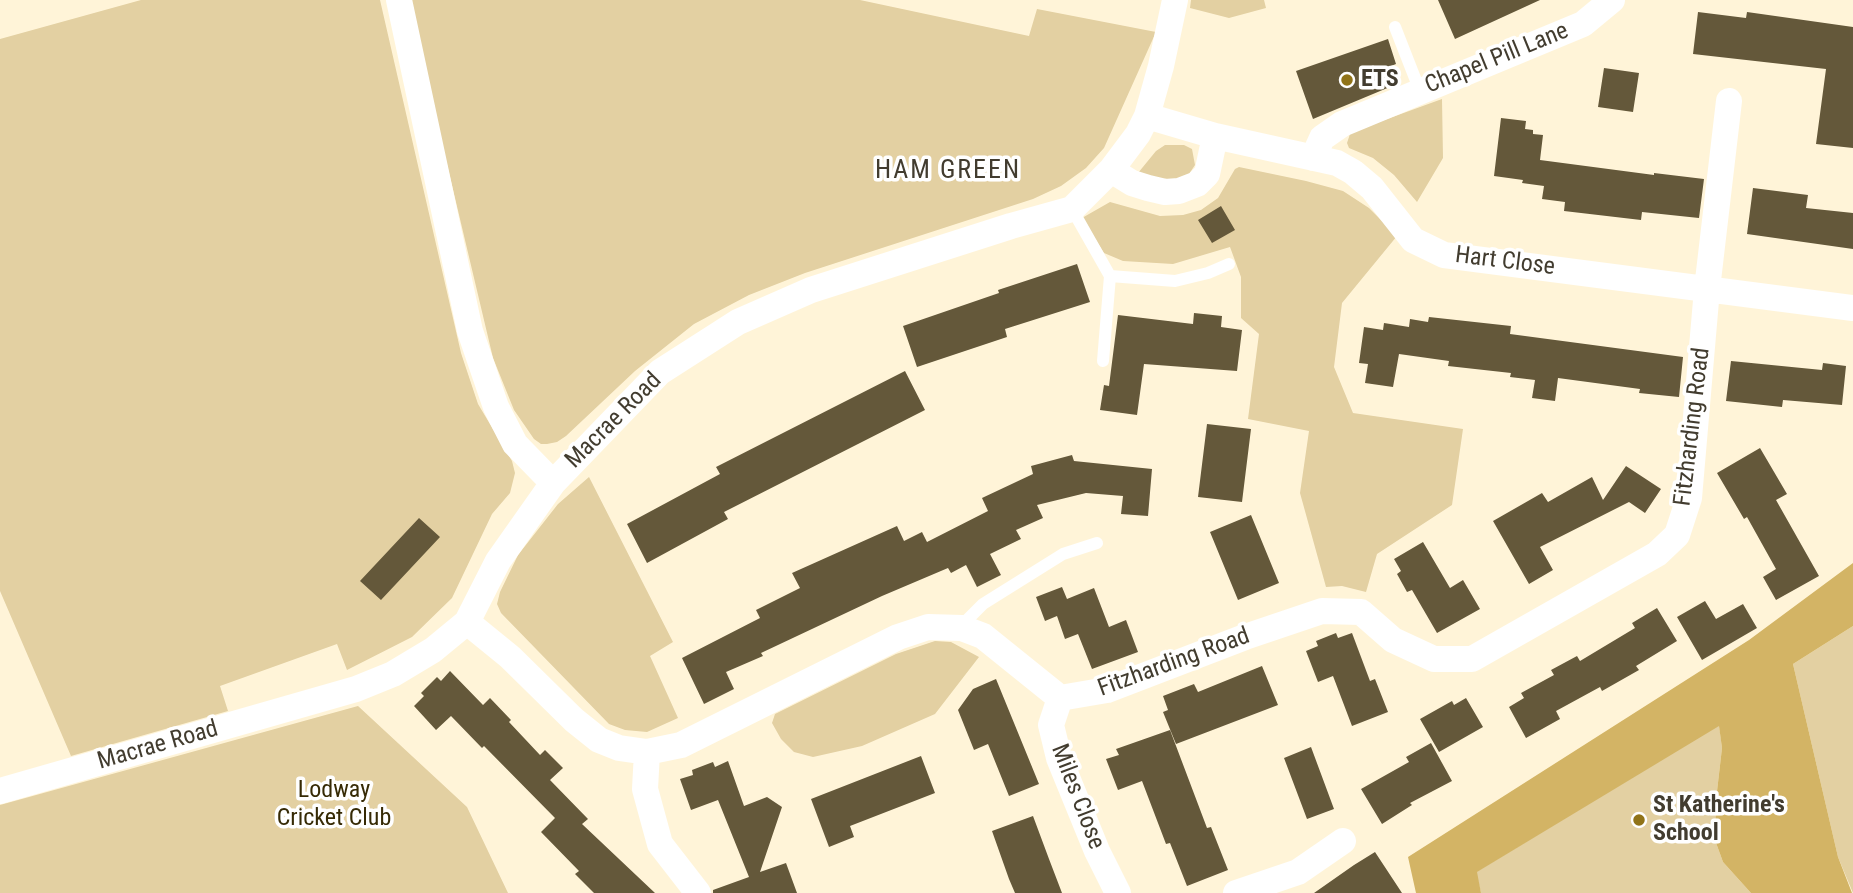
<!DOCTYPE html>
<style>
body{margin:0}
canvas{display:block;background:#fff4d8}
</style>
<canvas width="1853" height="893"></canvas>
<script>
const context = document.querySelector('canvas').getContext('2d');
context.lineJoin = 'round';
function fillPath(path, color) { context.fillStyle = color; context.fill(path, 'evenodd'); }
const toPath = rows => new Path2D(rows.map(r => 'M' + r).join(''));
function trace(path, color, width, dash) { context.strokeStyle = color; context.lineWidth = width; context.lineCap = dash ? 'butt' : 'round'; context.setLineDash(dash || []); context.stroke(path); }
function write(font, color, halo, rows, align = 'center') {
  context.font = font + ' "Roboto Condensed",sans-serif'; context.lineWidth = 7; context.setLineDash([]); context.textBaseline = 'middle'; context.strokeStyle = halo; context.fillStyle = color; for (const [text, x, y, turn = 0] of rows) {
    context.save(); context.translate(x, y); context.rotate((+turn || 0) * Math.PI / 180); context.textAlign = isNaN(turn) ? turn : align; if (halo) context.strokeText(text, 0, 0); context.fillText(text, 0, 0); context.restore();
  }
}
fillPath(toPath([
 [141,0,380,0,461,353,478,404,512,461,515,473,510,493,492,514,452,598,412,637,347,670,337,644,220,686,228,711,71,756,0,591,0,39],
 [408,0,860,0,1029,36,1037,9,1156,32,1104,148,1086,168,1061,186,1033,199,805,273,749,295,694,324,635,371,566,436,557,442,547,444,541,444,534,439,514,410,493,358],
 [1191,0,1264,0,1266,8,1229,18,1190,8],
 [1442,99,1443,158,1417,202,1394,175,1373,158,1349,148,1347,143,1350,134,1357,130],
 [1165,145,1184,145,1192,149,1195,165,1189,174,1171,182,1138,173,1156,151],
 [1239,167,1306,181,1343,191,1369,208,1397,236,1342,303,1334,367,1353,413,1463,429,1452,505,1377,554,1366,592,1342,586,1326,587,1300,493,1309,431,1248,419,1259,334,1241,318,1241,277,1230,247,1173,264,1123,261,1104,253,1082,218,1110,202,1160,216,1183,215,1201,210,1218,198,1235,169],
 [589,477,673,642,650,656,678,718,647,732,625,730,609,724,501,613,497,604,500,592,518,555,558,504],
 [1853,626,1853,893,1838,857,1793,664],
 [935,641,951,642,979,657,935,714,862,746,813,757,794,752,781,739,772,723,775,714,896,654],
 [358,706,467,807,508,893,0,893,0,805],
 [1719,725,1722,748,1716,800,1715,840,1723,862,1751,893,1481,893,1476,872]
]), '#e3d0a2');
fillPath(toPath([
 [1853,563,1853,626,1793,664,1838,857,1852,893,1751,893,1723,862,1715,840,1716,800,1722,748,1719,726,1477,872,1481,893,1416,893,1408,857,1749,640]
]), '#d3b465');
fillPath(toPath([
 [1438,0,1540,0,1455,39],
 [1698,12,1746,18,1747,12,1853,27,1853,148,1816,144,1826,69,1693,54],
 [1388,39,1396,64,1391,66,1397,84,1313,119,1296,71],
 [1604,68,1639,73,1633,112,1598,107],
 [1501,118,1526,121,1525,129,1533,130,1533,134,1543,135,1540,160,1654,175,1654,173,1704,179,1699,218,1642,212,1641,220,1564,211,1565,202,1542,199,1544,186,1522,183,1523,180,1494,176],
 [1753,188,1808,195,1806,208,1853,213,1853,249,1747,234],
 [1221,206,1235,230,1212,243,1198,220],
 [1077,264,1090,302,1005,329,1007,337,917,367,903,326,999,293,998,290],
 [1194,313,1222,316,1221,327,1242,330,1237,371,1144,364,1137,415,1100,410,1104,385,1109,386,1118,315,1193,324],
 [1429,317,1511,326,1510,334,1683,357,1679,397,1639,393,1640,389,1558,378,1555,401,1532,398,1535,380,1510,377,1511,373,1448,366,1449,361,1399,354,1393,387,1365,383,1368,364,1359,363,1364,327,1383,330,1384,323,1409,327,1410,319,1428,322],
 [1731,361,1822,370,1823,363,1846,366,1842,405,1783,400,1782,407,1726,401],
 [905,371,925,410,724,512,728,519,647,563,627,524,720,474,716,467],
 [1207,424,1251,429,1242,502,1198,497],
 [1760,448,1787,494,1776,500,1819,576,1776,600,1763,577,1776,569,1747,517,1744,519,1717,473],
 [1072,455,1074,461,1152,469,1148,516,1121,514,1123,496,1086,493,1037,505,1043,518,1016,530,1021,539,990,554,1001,575,977,587,966,565,951,573,948,568,882,596,761,653,763,656,726,672,734,689,704,704,682,658,760,618,756,610,800,588,792,573,897,526,904,541,922,532,927,542,988,511,982,498,1033,474,1031,466],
 [1626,466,1661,489,1645,513,1629,502,1540,547,1553,570,1529,584,1493,521,1542,493,1548,502,1592,477,1603,500],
 [1251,515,1279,583,1238,600,1210,532],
 [419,518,440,537,381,600,360,581],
 [1423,542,1450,588,1463,580,1480,609,1437,633,1412,590,1407,592,1397,574,1401,571,1394,559],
 [1062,587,1067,599,1094,588,1109,627,1126,620,1138,652,1092,669,1078,634,1065,639,1057,616,1045,621,1036,597],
 [1705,601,1716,619,1743,604,1757,628,1702,660,1677,617],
 [1657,608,1677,641,1636,666,1639,670,1602,691,1600,687,1556,711,1560,719,1526,738,1509,707,1524,698,1521,693,1554,675,1551,670,1577,656,1580,661,1635,628,1632,623],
 [1336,633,1338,638,1352,633,1370,681,1375,679,1388,712,1352,726,1333,676,1318,682,1306,651,1318,646,1316,641],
 [1262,666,1278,705,1176,744,1163,712,1168,710,1163,696,1194,684,1198,692],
 [450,671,483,705,490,698,511,720,509,722,540,755,545,750,563,768,550,780,588,819,582,824,655,893,594,893,575,874,579,871,541,832,555,818,484,746,482,748,451,716,436,730,414,706,424,696,421,693,437,677,441,681],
 [996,679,1039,784,1009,796,988,744,974,750,958,710,973,689],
 [1466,698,1483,727,1439,752,1420,719,1452,701,1454,705],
 [1170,730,1207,828,1211,827,1228,870,1187,886,1170,843,1166,844,1142,781,1118,790,1106,759,1119,755,1116,749],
 [1431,743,1452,781,1410,803,1412,805,1382,824,1361,789,1409,762,1406,757],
 [1311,747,1334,809,1307,819,1284,758],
 [921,756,935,793,850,826,854,837,829,847,811,799],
 [728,761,744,806,767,797,782,807,760,872,786,863,797,893,713,893,713,890,749,877,718,800,691,810,680,779,693,775,692,770,713,762,715,767],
 [1033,816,1049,859,1062,893,1015,893,1009,879,992,831],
 [1375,852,1402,893,1314,893,1354,865]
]), '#64583a');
trace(toPath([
 [1395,27,1420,91],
 [1072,209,1110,276,1103,361],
 [1110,276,1175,281,1208,273,1229,264],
 [960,627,983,604,1063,554,1097,543]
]), '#fff', 12);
trace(toPath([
 [399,0,470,331,496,407,515,444,553,483],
 [1147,116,1215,136,1337,163,1353,172,1372,188,1413,240,1444,255,1853,308],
 [1313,158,1322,138,1342,124,1583,24,1612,0],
 [1111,170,1132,183,1148,188,1165,192,1179,191,1197,184,1207,174,1215,136],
 [467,622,510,657,574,720,599,740,619,748,647,752,681,745,898,637,928,627,962,628,983,636,1060,698,1107,690,1245,637,1322,611,1361,612,1393,640,1434,659,1472,659,1657,554,1677,535,1689,498,1707,289,1729,101],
 [1060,698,1051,725,1059,758,1097,851,1118,893],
 [647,752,645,789,660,844,698,893],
 [0,791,356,689,393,674,433,650,467,622,498,561,553,483,660,372,738,322,811,290,1011,226,1072,209,1111,170,1138,134,1147,116,1161,66,1175,0],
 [1236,893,1298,872,1343,841]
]), '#fff', 26);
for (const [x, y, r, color] of [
 [1347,80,7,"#907318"],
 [1639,820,7,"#907318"]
]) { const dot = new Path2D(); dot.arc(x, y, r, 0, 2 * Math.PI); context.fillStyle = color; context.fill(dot); trace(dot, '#fff', 2.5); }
write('24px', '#423c2f', '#fff', [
 ["Chapel Pill Lane",1497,59,-22],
 ["Hart Close",1505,262,7],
 ["Macrae Road",614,421,-45],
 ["Fitzharding Road",1693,427,-83],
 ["Fitzharding Road",1174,663,-20],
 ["Macrae Road",158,746,-16],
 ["Miles Close",1077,797,69]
]);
write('bold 24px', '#423c2f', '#fff', [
 ["ETS",1361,80],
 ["St Katherine's",1653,806],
 ["School",1653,834]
], 'left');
write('24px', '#362a05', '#fff', [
 ["Lodway",334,791],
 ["Cricket Club",334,819]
]);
context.letterSpacing = '2px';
write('26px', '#423c2f', '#fff', [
 ["HAM GREEN",948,171]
]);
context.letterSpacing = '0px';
</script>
